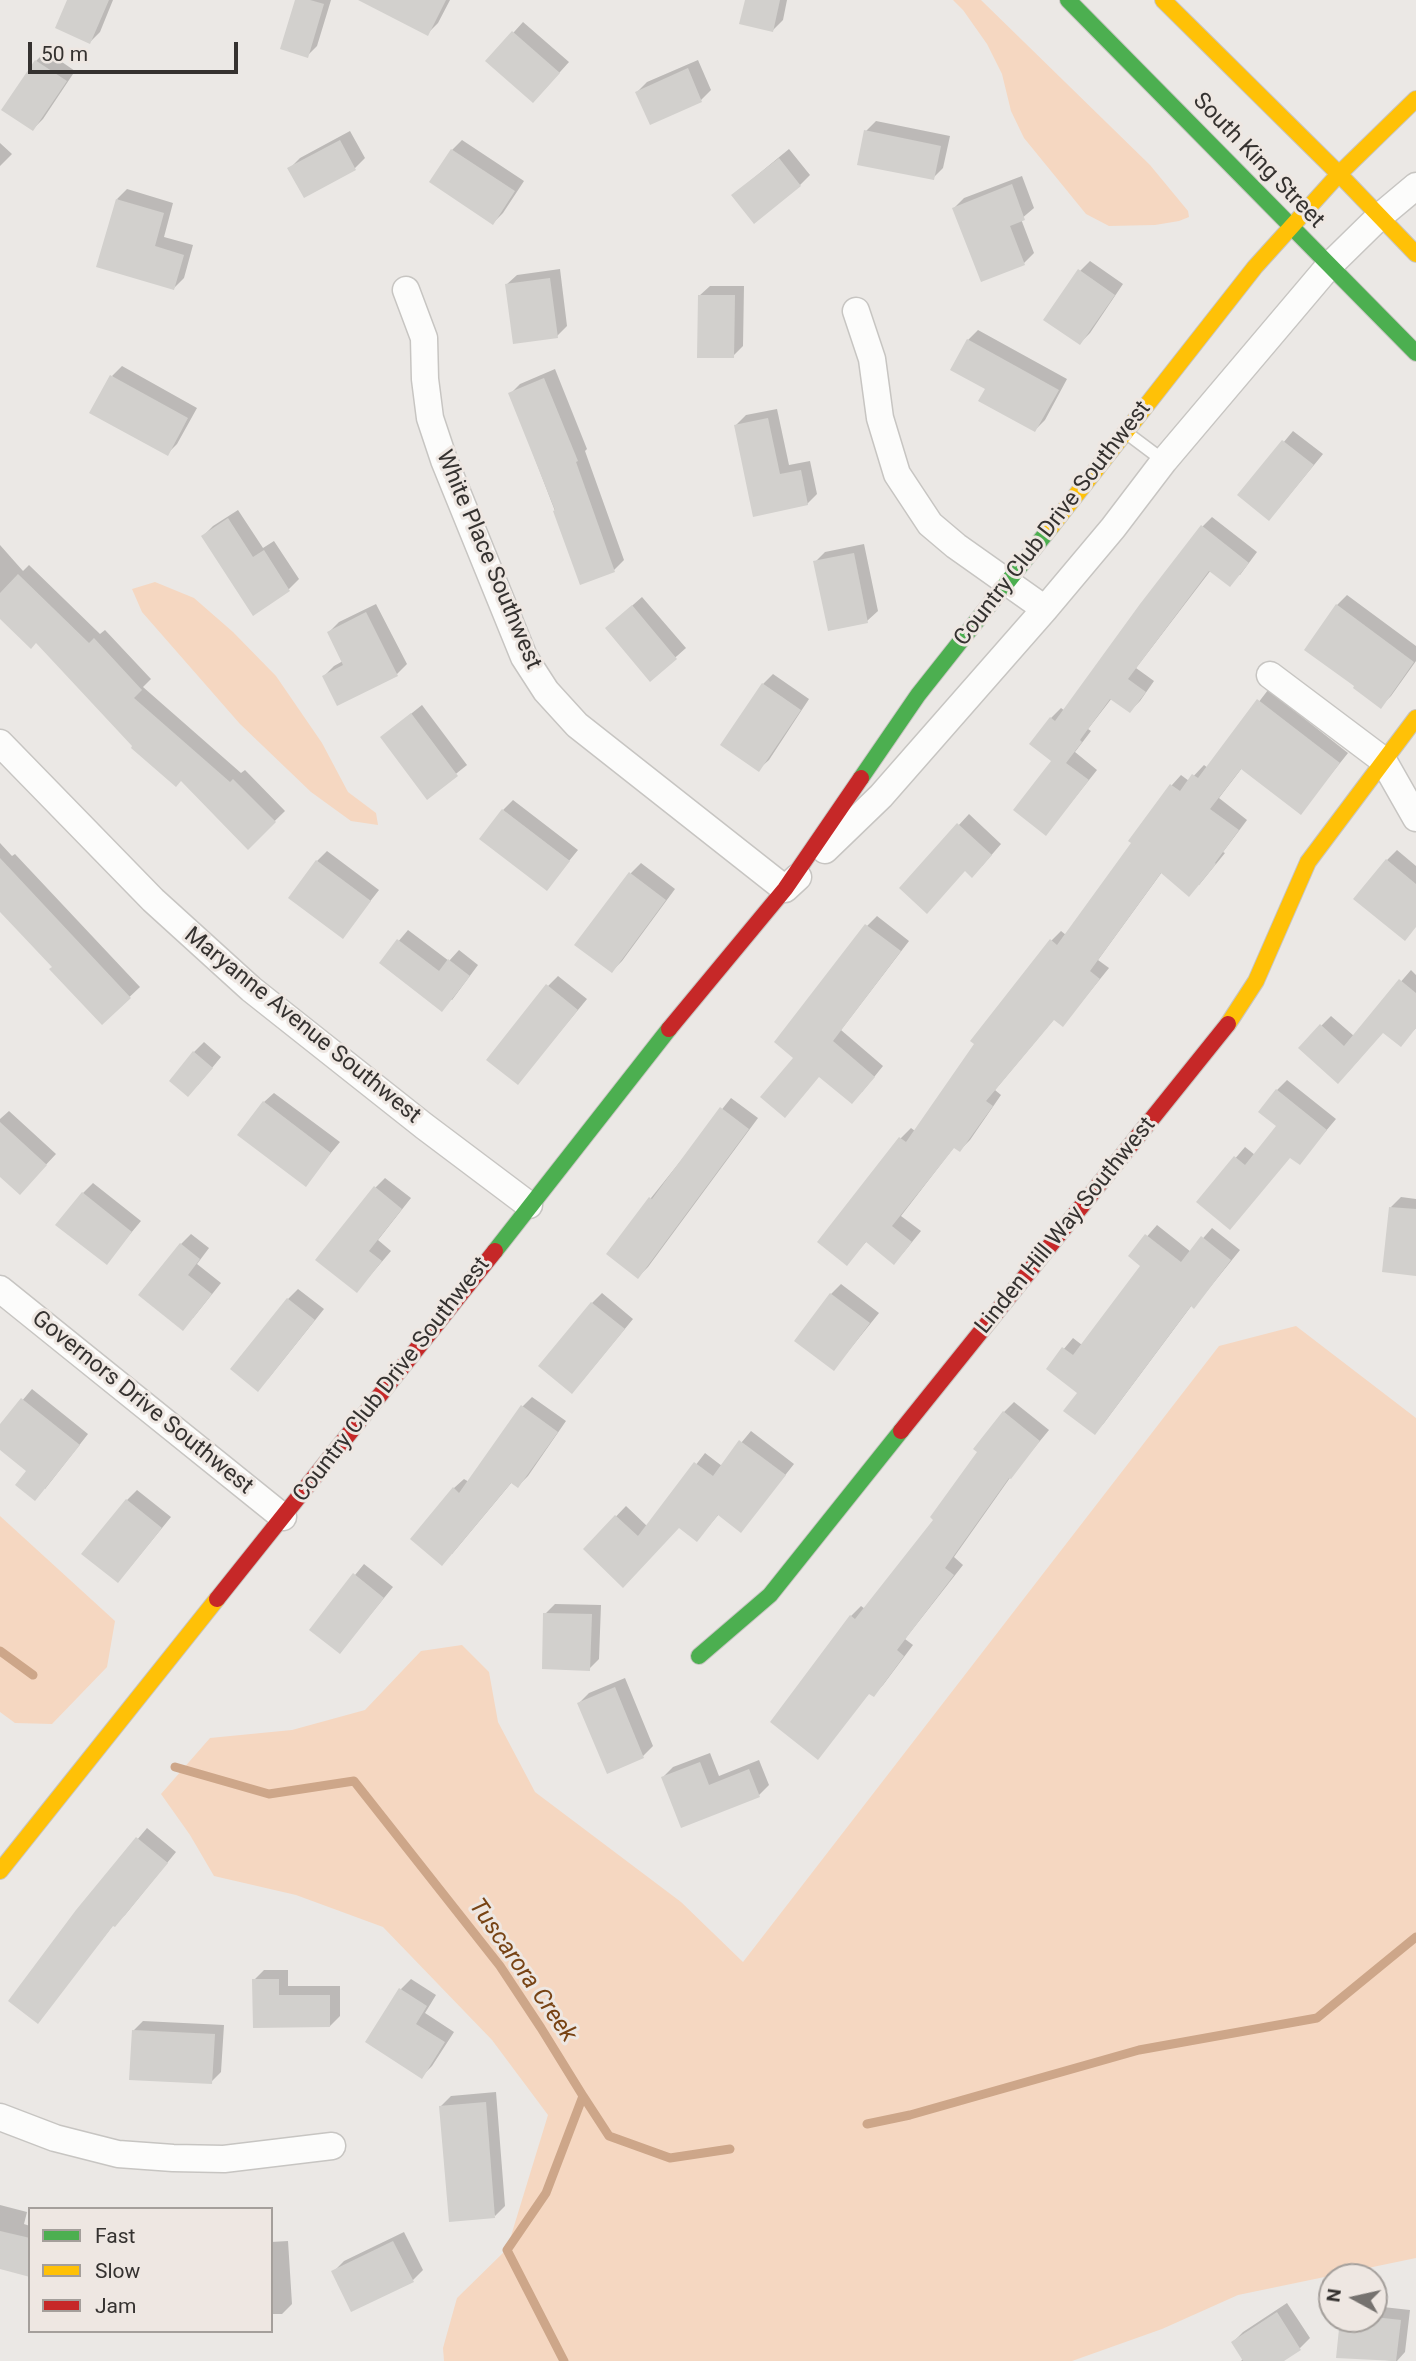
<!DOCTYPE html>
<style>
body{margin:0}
#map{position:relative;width:1416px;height:2361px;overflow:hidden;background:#ebe8e5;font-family:Roboto,sans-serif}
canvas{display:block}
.legend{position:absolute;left:28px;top:2207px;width:245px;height:126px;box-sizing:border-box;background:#eee7e2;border:2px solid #a49f9b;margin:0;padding:9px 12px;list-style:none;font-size:21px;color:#353230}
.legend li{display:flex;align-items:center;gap:14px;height:35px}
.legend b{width:35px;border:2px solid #a49f9b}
.north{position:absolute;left:1318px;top:2263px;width:70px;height:70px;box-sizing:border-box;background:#eee7e2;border:2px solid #a49f9b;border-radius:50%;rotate:278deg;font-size:19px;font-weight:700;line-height:28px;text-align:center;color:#353230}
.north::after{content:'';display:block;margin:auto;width:24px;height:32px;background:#75726f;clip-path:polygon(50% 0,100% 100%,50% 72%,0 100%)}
.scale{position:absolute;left:28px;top:42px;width:210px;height:32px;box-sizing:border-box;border:4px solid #353230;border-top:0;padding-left:9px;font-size:21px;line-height:24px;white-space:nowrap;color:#353230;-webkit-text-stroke:5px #eee7e2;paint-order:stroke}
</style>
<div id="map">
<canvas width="1416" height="2361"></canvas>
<ul class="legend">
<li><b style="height:9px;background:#4caf50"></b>Fast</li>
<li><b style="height:9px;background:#ffc107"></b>Slow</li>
<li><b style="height:9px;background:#c62828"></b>Jam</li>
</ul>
<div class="north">N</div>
<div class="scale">50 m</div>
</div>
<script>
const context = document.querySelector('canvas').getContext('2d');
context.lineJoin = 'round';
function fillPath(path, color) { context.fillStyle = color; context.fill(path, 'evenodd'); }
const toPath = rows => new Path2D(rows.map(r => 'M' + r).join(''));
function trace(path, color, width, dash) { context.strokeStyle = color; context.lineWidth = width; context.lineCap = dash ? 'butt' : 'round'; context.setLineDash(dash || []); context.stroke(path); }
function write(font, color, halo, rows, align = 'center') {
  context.font = font + ' Roboto,sans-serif'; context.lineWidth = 6; context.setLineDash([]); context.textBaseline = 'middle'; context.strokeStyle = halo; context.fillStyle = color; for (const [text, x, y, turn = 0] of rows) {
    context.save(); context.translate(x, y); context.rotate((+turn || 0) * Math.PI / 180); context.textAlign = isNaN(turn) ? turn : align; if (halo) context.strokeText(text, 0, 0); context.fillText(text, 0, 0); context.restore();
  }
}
fillPath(toPath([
 [953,0,981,0,1150,165,1188,211,1189,217,1179,221,1155,225,1109,226,1086,214,1024,138,1011,111,1002,74,987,44,963,10],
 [155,582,194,598,233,632,276,676,322,743,348,792,376,813,378,825,351,821,311,792,240,724,142,612,132,589],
 [1296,1326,1416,1418,1416,2258,1238,2295,1162,2329,1072,2361,444,2361,443,2348,457,2298,507,2249,548,2115,492,2040,383,1927,296,1895,214,1876,190,1835,161,1794,210,1738,292,1730,365,1710,421,1651,462,1645,489,1672,498,1722,535,1792,681,1902,743,1962,1219,1346],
 [0,1516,115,1621,107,1667,52,1724,15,1723,0,1712]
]), '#f5d7c1');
fillPath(toPath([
 [69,0,113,0,100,32,90,42],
 [297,0,331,0,317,46,307,56],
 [372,0,450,0,438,23,428,33],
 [746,0,787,0,783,20,773,30],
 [523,22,569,62,543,91,488,61],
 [46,51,75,71,43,119,33,129,36,61],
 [698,60,711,90,701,100,651,123,637,92,647,82],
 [876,121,950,136,943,168,933,178,866,131],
 [350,131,365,158,355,168,290,168,300,158],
 [462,140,524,181,503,213,493,223,452,150],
 [0,143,12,154,0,166],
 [789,149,810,175,800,185,733,195],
 [1022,176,1034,208,1021,219,1034,253,1024,263,954,208,964,198],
 [127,189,173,203,164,237,193,245,184,278,174,288,117,199],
 [1090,261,1123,284,1090,333,1080,343,1080,271],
 [560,269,567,326,557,336,506,285,517,275],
 [710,286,744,286,743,346,733,356,699,296],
 [978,330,1067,379,1045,420,1035,430,987,389,968,340],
 [122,366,197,408,177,444,167,454,112,376],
 [555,369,587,449,585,451,624,560,614,570,555,511,510,394,520,384],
 [777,409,789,465,810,461,817,494,807,504,754,515,736,425,746,415],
 [1293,431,1323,454,1278,509,1240,495],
 [238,510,263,548,274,541,299,579,289,589,253,613,203,536,213,526],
 [1212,517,1257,552,1240,575,1211,570,1136,668,1154,681,1140,701,1130,711,1112,698,1088,729,1091,731,1075,752,1097,770,1046,834,1053,761,1051,718,1061,708,1065,711,1202,527],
 [864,544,878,611,867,621,815,562,825,552],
 [0,545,23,571,29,565,100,634,105,630,151,679,143,687,241,773,245,770,285,811,248,847,181,779,135,746,37,641,0,617],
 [1347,595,1416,646,1416,661,1391,696,1381,706,1357,685,1306,649,1337,605],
 [642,597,686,648,651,679,617,619],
 [376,604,407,664,397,674,324,676,334,666,343,661,329,632,339,622],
 [773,674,809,699,769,760,759,769,763,684],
 [1268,690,1348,753,1301,812,1242,768,1219,798,1247,820,1223,852,1225,853,1199,885,1162,872,1098,960,1109,968,1063,1025,1055,1018,995,1090,1001,1095,970,1140,960,1150,955,1146,901,1216,921,1231,904,1252,894,1262,867,1241,847,1263,819,1241,901,1138,911,1128,915,1131,1051,941,1061,931,1066,935,1133,843,1172,785,1181,775,1189,781,1204,765,1208,768],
 [422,705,467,765,427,797,382,737],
 [513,800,578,850,547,888,503,810],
 [969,814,1001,844,982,866,901,888],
 [0,843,12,856,15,854,140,987,102,1023,54,967,0,909],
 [1397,850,1416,866,1416,927,1387,860],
 [327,851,379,890,343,936,317,861],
 [641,863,675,889,622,961,612,971,631,873],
 [877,916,909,941,841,1030,883,1066,862,1092,820,1075,796,1058,867,926],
 [408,930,449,961,459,950,478,965,452,1000,381,962],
 [1411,970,1416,975,1416,1028,1400,1045,1384,1031,1348,1072,1321,1026,1331,1016,1354,1036],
 [558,976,587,999,518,1083,548,986],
 [204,1042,221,1057,198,1085,194,1052],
 [1287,1080,1336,1119,1299,1163,1291,1156,1198,1202,1245,1147,1255,1155,1278,1126,1277,1090],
 [274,1093,340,1142,305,1184,264,1102],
 [731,1098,758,1118,648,1267,638,1277,651,1198],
 [9,1111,56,1154,29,1183,0,1175,0,1119],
 [385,1178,411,1198,378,1240,391,1251,357,1291,375,1188],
 [93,1183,141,1221,106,1263,83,1193],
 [1401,1197,1416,1199,1416,1274,1391,1207],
 [1157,1225,1191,1252,1212,1228,1240,1250,1203,1296,1192,1305,1104,1423,1095,1433,1080,1392,1048,1368,1073,1338,1082,1345,1143,1266,1130,1256],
 [191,1234,209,1248,197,1264,221,1283,193,1318,181,1244],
 [841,1284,879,1313,834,1369,831,1294],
 [298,1289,324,1309,268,1379,288,1299],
 [602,1293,633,1319,582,1381,592,1303],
 [32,1389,88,1434,45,1489,28,1471,0,1447,0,1427],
 [532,1397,566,1421,528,1476,518,1486,512,1482,452,1554,454,1488,464,1479,469,1482,522,1407],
 [1014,1402,1049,1430,1012,1475,954,1557,963,1565,905,1639,913,1645,883,1685,873,1695,870,1692,818,1757,851,1616,861,1606,865,1609,936,1519,1004,1412],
 [751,1431,794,1464,741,1531,719,1514,697,1540,679,1526,585,1549,626,1506,648,1527,705,1453,722,1466],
 [137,1490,171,1517,127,1571,127,1500],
 [364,1564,393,1587,340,1652,311,1629],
 [555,1604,601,1605,599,1659,589,1669,545,1614],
 [625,1678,653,1746,643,1756,579,1703,589,1693],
 [710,1753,719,1776,759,1760,769,1785,759,1795,663,1777,673,1767],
 [147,1828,176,1852,125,1915,114,1924,38,2022,77,1911],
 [264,1970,288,1970,288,1986,340,1986,340,2016,330,2026,254,2026,254,1980],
 [411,1979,436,1995,425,2013,454,2032,432,2066,422,2076,401,1989],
 [143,2021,224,2025,221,2072,211,2082,133,2031],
 [496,2092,505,2206,495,2216,441,2106,451,2096],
 [0,2205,27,2212,24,2224,30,2226,30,2275,0,2268],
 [404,2232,423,2270,413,2280,334,2271,344,2261],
 [288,2241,292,2304,282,2314,271,2314,271,2242],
 [1287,2303,1310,2338,1300,2348,1280,2361,1241,2361,1244,2358,1233,2342,1243,2332],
 [1374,2306,1410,2310,1405,2352,1397,2361,1338,2356,1342,2319,1374,2319]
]), '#0003');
trace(toPath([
 [0,1651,33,1675],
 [175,1767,269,1794,354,1781,500,1966,541,2028,583,2096,546,2193,507,2250,564,2361],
 [583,2096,609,2136,670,2158,730,2149],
 [867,2124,910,2115,1139,2050,1317,2018,1416,1937]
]), '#cda689', 9);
fillPath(toPath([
 [67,0,109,0,90,44,55,28],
 [295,0,310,0,324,4,308,58,280,49],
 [358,0,446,0,428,36],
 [745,0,780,0,773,32,739,24],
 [512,31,560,73,533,103,485,61],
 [35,60,67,81,33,131,1,110],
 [688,68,702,102,650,125,635,92],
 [864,130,941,146,934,180,857,165],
 [340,140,356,170,304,198,287,168],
 [451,149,515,191,493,225,429,182],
 [779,158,801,186,754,224,731,195],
 [1012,184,1025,220,1010,226,1025,265,981,282,952,208],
 [116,199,164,213,155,246,184,255,174,290,96,267],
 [1078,269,1115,295,1080,345,1043,320],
 [550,278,558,338,513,344,505,284],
 [698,295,735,295,734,358,697,358],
 [967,339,1059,390,1035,432,978,401,985,389,950,370],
 [110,375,188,418,168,456,89,413],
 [544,378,578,461,576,462,615,572,580,585,553,511,555,510,508,393],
 [768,418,780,474,801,470,808,505,753,517,734,425],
 [1282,440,1314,465,1269,521,1237,495],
 [228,518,253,557,264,550,290,591,253,616,201,536],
 [1201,525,1249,563,1230,587,1209,571,1128,679,1146,692,1130,713,1110,699,1080,740,1082,742,1066,763,1089,780,1046,836,1013,810,1051,761,1029,744,1050,717,1055,721,1140,604],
 [854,553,868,623,828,631,813,561],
 [18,574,89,643,94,638,142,690,134,698,230,782,233,779,276,822,248,850,181,781,176,787,131,748,132,746,36,643,31,649,0,619,0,593],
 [1336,604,1414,662,1381,709,1353,688,1354,686,1304,650],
 [632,605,677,659,650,682,605,628],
 [366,612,398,676,337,706,322,676,343,665,327,632],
 [762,683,801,710,759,772,720,745],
 [1257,699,1340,763,1301,815,1241,769,1210,809,1239,830,1215,863,1216,864,1189,897,1161,873,1090,971,1100,979,1063,1027,1054,1020,986,1101,993,1106,960,1152,954,1148,892,1226,912,1242,894,1265,866,1242,847,1266,817,1242,899,1137,906,1142,974,1044,970,1041,1050,939,1057,945,1131,843,1128,841,1170,784,1180,791,1192,774,1198,778],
 [411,713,458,776,427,800,380,737],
 [502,809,570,861,547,891,479,839],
 [957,823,992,855,972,878,965,871,927,914,899,888],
 [0,858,131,998,102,1025,49,969,52,967,0,912],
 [1386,859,1416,884,1416,927,1405,941,1353,899],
 [316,860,371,901,343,939,288,898],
 [629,872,666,900,612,973,574,945],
 [865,924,901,951,833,1041,875,1077,852,1104,819,1077,785,1118,760,1097,793,1058,774,1042],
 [397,939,439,971,448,959,470,976,442,1012,379,963],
 [1399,979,1416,993,1416,1028,1401,1047,1383,1033,1338,1084,1298,1048,1320,1024,1344,1046],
 [546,984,578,1010,518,1085,486,1060],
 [193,1051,213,1068,188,1097,169,1081],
 [1276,1089,1327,1130,1300,1165,1290,1158,1230,1230,1196,1202,1234,1156,1245,1165,1276,1126,1258,1112],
 [263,1101,331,1153,306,1187,237,1135],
 [720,1107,749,1129,638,1279,606,1254,649,1197,652,1199],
 [0,1122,47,1165,20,1195,0,1177],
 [374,1186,402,1209,369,1251,382,1261,357,1293,315,1260],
 [82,1192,132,1232,107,1265,55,1225],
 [1389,1207,1416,1209,1416,1276,1382,1272],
 [1145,1234,1181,1262,1201,1236,1231,1260,1194,1309,1191,1306,1095,1435,1063,1411,1077,1393,1046,1369,1062,1347,1073,1355,1140,1266,1128,1256],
 [180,1243,200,1259,188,1275,212,1294,183,1331,138,1295],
 [830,1293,870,1323,834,1371,794,1341],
 [287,1298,315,1320,258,1392,230,1369],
 [591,1302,625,1329,572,1394,538,1366],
 [21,1398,80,1445,35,1501,15,1485,26,1471,0,1450,0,1424],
 [521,1405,558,1432,518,1488,511,1483,442,1566,410,1539,453,1487,459,1493],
 [1003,1411,1040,1441,1011,1479,1009,1478,945,1568,954,1575,897,1650,904,1656,874,1697,869,1694,818,1760,770,1722,850,1615,855,1619,933,1520,930,1517,977,1452,973,1449],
 [739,1440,786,1475,741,1533,718,1515,697,1542,679,1528,623,1588,583,1549,615,1515,638,1536,694,1462,713,1476],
 [126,1499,162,1528,118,1583,81,1554],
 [353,1573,384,1598,340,1654,309,1630],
 [543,1613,592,1614,590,1671,542,1669],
 [615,1687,644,1758,607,1774,577,1703],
 [700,1762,709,1785,749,1769,760,1797,681,1828,661,1777],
 [136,1837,168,1863,115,1927,113,1926,38,2024,8,2001,76,1910],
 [252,1979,279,1979,279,1995,330,1995,330,2027,253,2028],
 [399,1988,427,2006,416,2024,445,2042,422,2079,365,2042],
 [132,2030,215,2034,212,2084,129,2080],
 [486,2102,495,2218,449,2222,439,2106],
 [0,2231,30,2238,30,2277,0,2269],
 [393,2241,414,2282,351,2312,331,2271],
 [1277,2312,1301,2350,1284,2361,1243,2361,1231,2342],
 [1374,2317,1401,2320,1396,2361,1336,2358,1340,2319,1374,2319]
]), '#d2d0cd');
const lane = toPath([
 [1128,434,1164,461]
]);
const street = toPath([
 [406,290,424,338,425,379,430,418,444,460,524,657,546,691,577,725,785,889,798,877],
 [856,311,872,359,880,418,897,474,930,524,956,546,1045,609],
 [1270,675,1383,760,1416,818],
 [0,743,153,900,251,989,424,1126,529,1205],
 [825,850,881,796,1045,609,1113,528,1164,461,1329,266,1379,217,1416,186],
 [0,1289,283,1517],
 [0,2117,55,2138,118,2154,173,2158,224,2159,332,2146]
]);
const fast = toPath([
 [1068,0,1416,353],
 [861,778,918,695,1051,527],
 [495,1251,669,1029],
 [699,1656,770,1595,901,1431]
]);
const slow = toPath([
 [1163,0,1339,174,1416,254],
 [1051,527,1255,267,1339,174,1416,99],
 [1228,1024,1256,981,1308,862,1416,718],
 [0,1871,217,1599]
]);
const jam = toPath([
 [669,1029,785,889,861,778],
 [901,1431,1228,1024],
 [217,1599,495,1251]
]);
trace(lane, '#c7c5c2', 15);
trace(street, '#c7c5c2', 29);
trace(fast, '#c7c5c2', 18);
trace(slow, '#c7c5c2', 18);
trace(jam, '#c7c5c2', 18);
trace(lane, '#fcfcfb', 12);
trace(street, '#fcfcfb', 26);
trace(fast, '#4caf50', 16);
trace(slow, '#ffc107', 16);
trace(jam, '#c62828', 16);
write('23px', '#353230', '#eee7e2', [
 ["South King Street",1258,161,46],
 ["Country Club Drive Southwest",1053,524,-52],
 ["White Place Southwest",488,560,67],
 ["Maryanne Avenue Southwest",302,1026,39],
 ["Linden Hill Way Southwest",1066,1226,-51],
 ["Country Club Drive Southwest",392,1380,-52],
 ["Governors Drive Southwest",142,1403,39]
]);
write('italic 24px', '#774314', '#eee7e2', [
 ["Tuscarora Creek",522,1971,55]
]);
</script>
